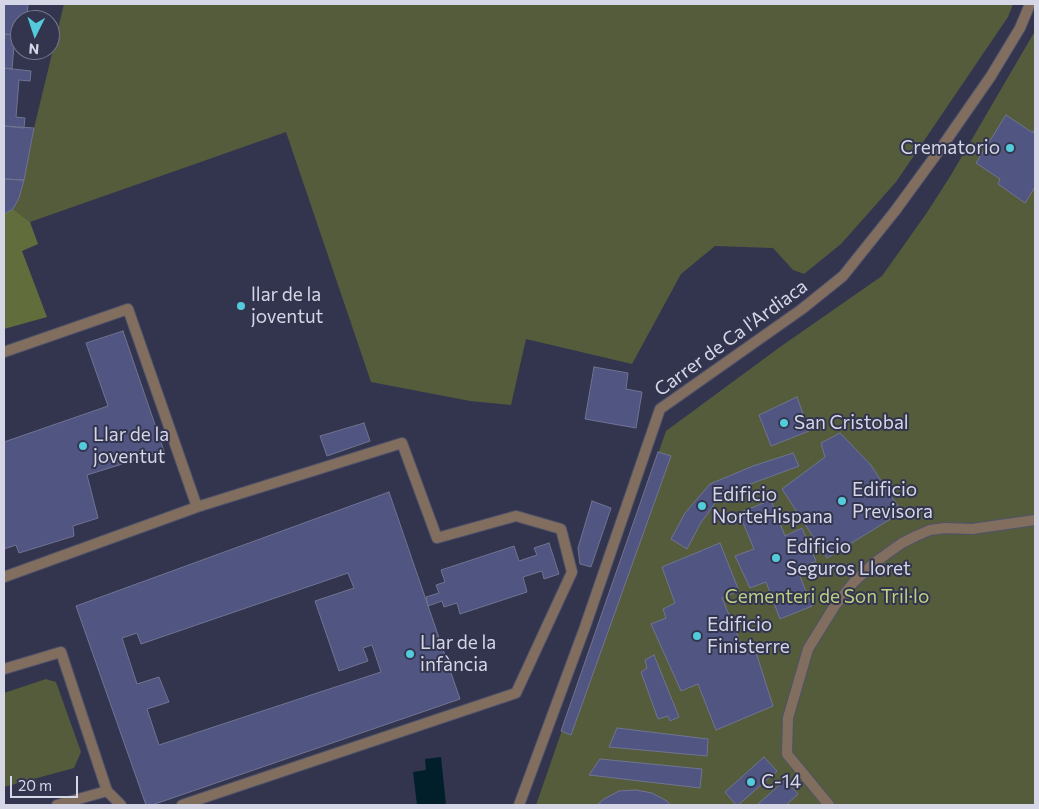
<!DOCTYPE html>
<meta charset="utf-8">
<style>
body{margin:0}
#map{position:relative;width:1039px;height:809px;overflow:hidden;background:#33354f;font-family:Commissioner,sans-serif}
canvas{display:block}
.frame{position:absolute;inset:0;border:5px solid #d5d7e7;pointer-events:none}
.north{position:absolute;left:10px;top:10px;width:50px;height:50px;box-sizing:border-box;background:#33354f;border:1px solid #74768c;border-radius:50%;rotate:184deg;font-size:14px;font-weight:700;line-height:20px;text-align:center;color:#d5d7e7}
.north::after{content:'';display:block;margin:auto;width:18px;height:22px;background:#53cbdb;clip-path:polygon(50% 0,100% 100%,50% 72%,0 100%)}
.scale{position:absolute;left:10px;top:776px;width:68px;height:22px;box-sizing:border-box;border:2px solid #d5d7e7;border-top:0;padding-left:6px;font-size:15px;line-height:18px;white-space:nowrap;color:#d5d7e7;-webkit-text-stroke:4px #33354f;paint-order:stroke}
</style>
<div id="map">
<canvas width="1039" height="809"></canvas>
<div class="frame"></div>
<div class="north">N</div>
<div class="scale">20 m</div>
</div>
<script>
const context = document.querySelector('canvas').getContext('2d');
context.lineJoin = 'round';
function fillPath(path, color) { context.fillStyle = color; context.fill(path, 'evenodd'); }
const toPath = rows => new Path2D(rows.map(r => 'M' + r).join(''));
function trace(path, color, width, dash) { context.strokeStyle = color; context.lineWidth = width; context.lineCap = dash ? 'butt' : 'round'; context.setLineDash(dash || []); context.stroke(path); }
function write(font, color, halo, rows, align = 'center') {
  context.font = font + ' Commissioner,sans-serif'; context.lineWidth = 4; context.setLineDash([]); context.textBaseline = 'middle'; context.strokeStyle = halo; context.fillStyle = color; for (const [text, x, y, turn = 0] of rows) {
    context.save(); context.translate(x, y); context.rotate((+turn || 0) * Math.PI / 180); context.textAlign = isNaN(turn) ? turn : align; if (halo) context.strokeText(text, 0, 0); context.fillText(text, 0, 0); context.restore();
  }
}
fillPath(toPath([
 [64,4,1013,4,1008,17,896,182,841,244,804,274,793,270,773,248,715,246,681,274,632,364,526,339,511,405,470,401,371,382,286,132,30,222,13,209,19,198,24,180,34,128],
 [1035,31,1035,805,536,805,666,431,780,347,882,276,926,214,951,175],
 [46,679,56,682,81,752,74,768,4,787,4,693]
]), '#545c3c');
fillPath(toPath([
 [13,209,30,222,38,244,22,251,47,317,4,329,4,214]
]), '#616d3b');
fillPath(toPath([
 [441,757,446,805,417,805,413,772,426,770,425,759]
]), '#001f2a');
const building = toPath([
 [4,4,28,4,27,20,20,20,20,36,4,34,4,4],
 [4,34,15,35,12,69,4,68,4,34],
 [4,68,31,71,30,81,19,80,16,117,25,118,24,128,4,126,4,68],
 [1006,115,1033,133,1035,128,1035,187,1025,203,998,184,1000,179,976,163,1006,115],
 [4,126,34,128,24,180,4,179,4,126],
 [4,179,24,180,19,198,13,209,4,214,4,179],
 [123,331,164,451,87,475,98,518,73,526,74,536,19,553,16,545,4,549,4,442,108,406,86,343,123,331],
 [594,367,628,373,626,389,642,392,636,428,585,419,594,367],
 [797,397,809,431,771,446,759,415,797,397],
 [364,423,370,441,327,456,320,436,364,423],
 [840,433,870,464,902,512,827,558,782,489,825,457,821,443,840,433],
 [658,452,671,456,571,735,561,731,658,452],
 [793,453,799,466,737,489,718,499,700,524,687,549,671,539,685,513,710,484,753,466,793,453],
 [389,492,460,699,152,805,146,805,76,606,389,492],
 [348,573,354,588,315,601,339,671,368,661,363,648,372,645,381,672,159,745,147,709,169,702,159,677,137,684,122,638,137,633,141,644,348,573],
 [771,500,785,536,802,528,816,561,797,569,812,606,780,619,766,582,750,588,735,556,754,549,739,513,771,500],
 [592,501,611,508,591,567,580,564,578,548,592,501],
 [549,543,559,574,544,579,542,571,523,577,527,592,460,614,457,603,444,607,442,601,428,606,426,597,439,593,436,585,445,582,441,570,514,546,519,561,537,555,534,548,549,543],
 [720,543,739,591,722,598,745,653,755,649,773,706,716,730,698,684,681,691,651,624,666,618,663,609,675,603,662,567,720,543],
 [654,655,679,717,670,721,668,716,658,719,641,672,647,668,645,660,654,655],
 [617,728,708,739,707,756,609,747,617,728],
 [764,757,777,771,738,805,736,805,725,792,764,757],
 [600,759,702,769,700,788,589,775,600,759],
 [785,780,798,794,786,805,757,805,785,780],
 [636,790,652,793,667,801,670,805,597,805,604,799,619,791,636,790]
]);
fillPath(building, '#515582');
trace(building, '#707491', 1);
const lane = toPath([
 [4,352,128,309,197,507,402,443,437,538,516,516,561,529,572,572,516,693,182,805],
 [4,577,197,507],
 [4,669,61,652,107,791,121,805],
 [57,805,107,791],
 [829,805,787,754,788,718,808,649,834,607,853,583,874,563,902,543,916,536,930,530,945,528,972,529,1035,520]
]);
const street = toPath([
 [519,805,585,627,660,409,802,309,843,276,895,211,941,148,991,76,1020,28,1030,4]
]);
trace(lane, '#50526a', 12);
trace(street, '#50526a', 12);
trace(lane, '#816e5f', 10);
trace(street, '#816e5f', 10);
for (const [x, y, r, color] of [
 [1010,148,5,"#53cbdb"],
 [241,306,5,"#53cbdb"],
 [784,423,5,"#53cbdb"],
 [83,446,5,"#53cbdb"],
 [842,501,5,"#53cbdb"],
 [702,506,5,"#53cbdb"],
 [776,558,5,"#53cbdb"],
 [697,636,5,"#53cbdb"],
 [410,654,5,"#53cbdb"],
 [751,782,5,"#53cbdb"]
]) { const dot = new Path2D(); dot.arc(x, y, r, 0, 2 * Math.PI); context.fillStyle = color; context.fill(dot); trace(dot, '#33354f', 2); }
write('19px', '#d5d7e7', '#33354f', [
 ["Crematorio",1000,148,"right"],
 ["llar de la",251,295],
 ["joventut",251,317],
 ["San Cristobal",794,423],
 ["Llar de la",93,435],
 ["joventut",93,457],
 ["Edificio",852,490],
 ["Previsora",852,512],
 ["Edificio",712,495],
 ["NorteHispana",712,517],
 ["Edificio",786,547],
 ["Seguros Lloret",786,569],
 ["Edificio",707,625],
 ["Finisterre",707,647],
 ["Llar de la",420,643],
 ["infància",420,665],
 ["C-14",761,782]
], 'left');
write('19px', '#d5d7e7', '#33354f', [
 ["Carrer de Ca l'Ardiaca",731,338,-36]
]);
write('19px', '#bed082', '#33354f', [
 ["Cementeri de Son Tril·lo",827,597]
]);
</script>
